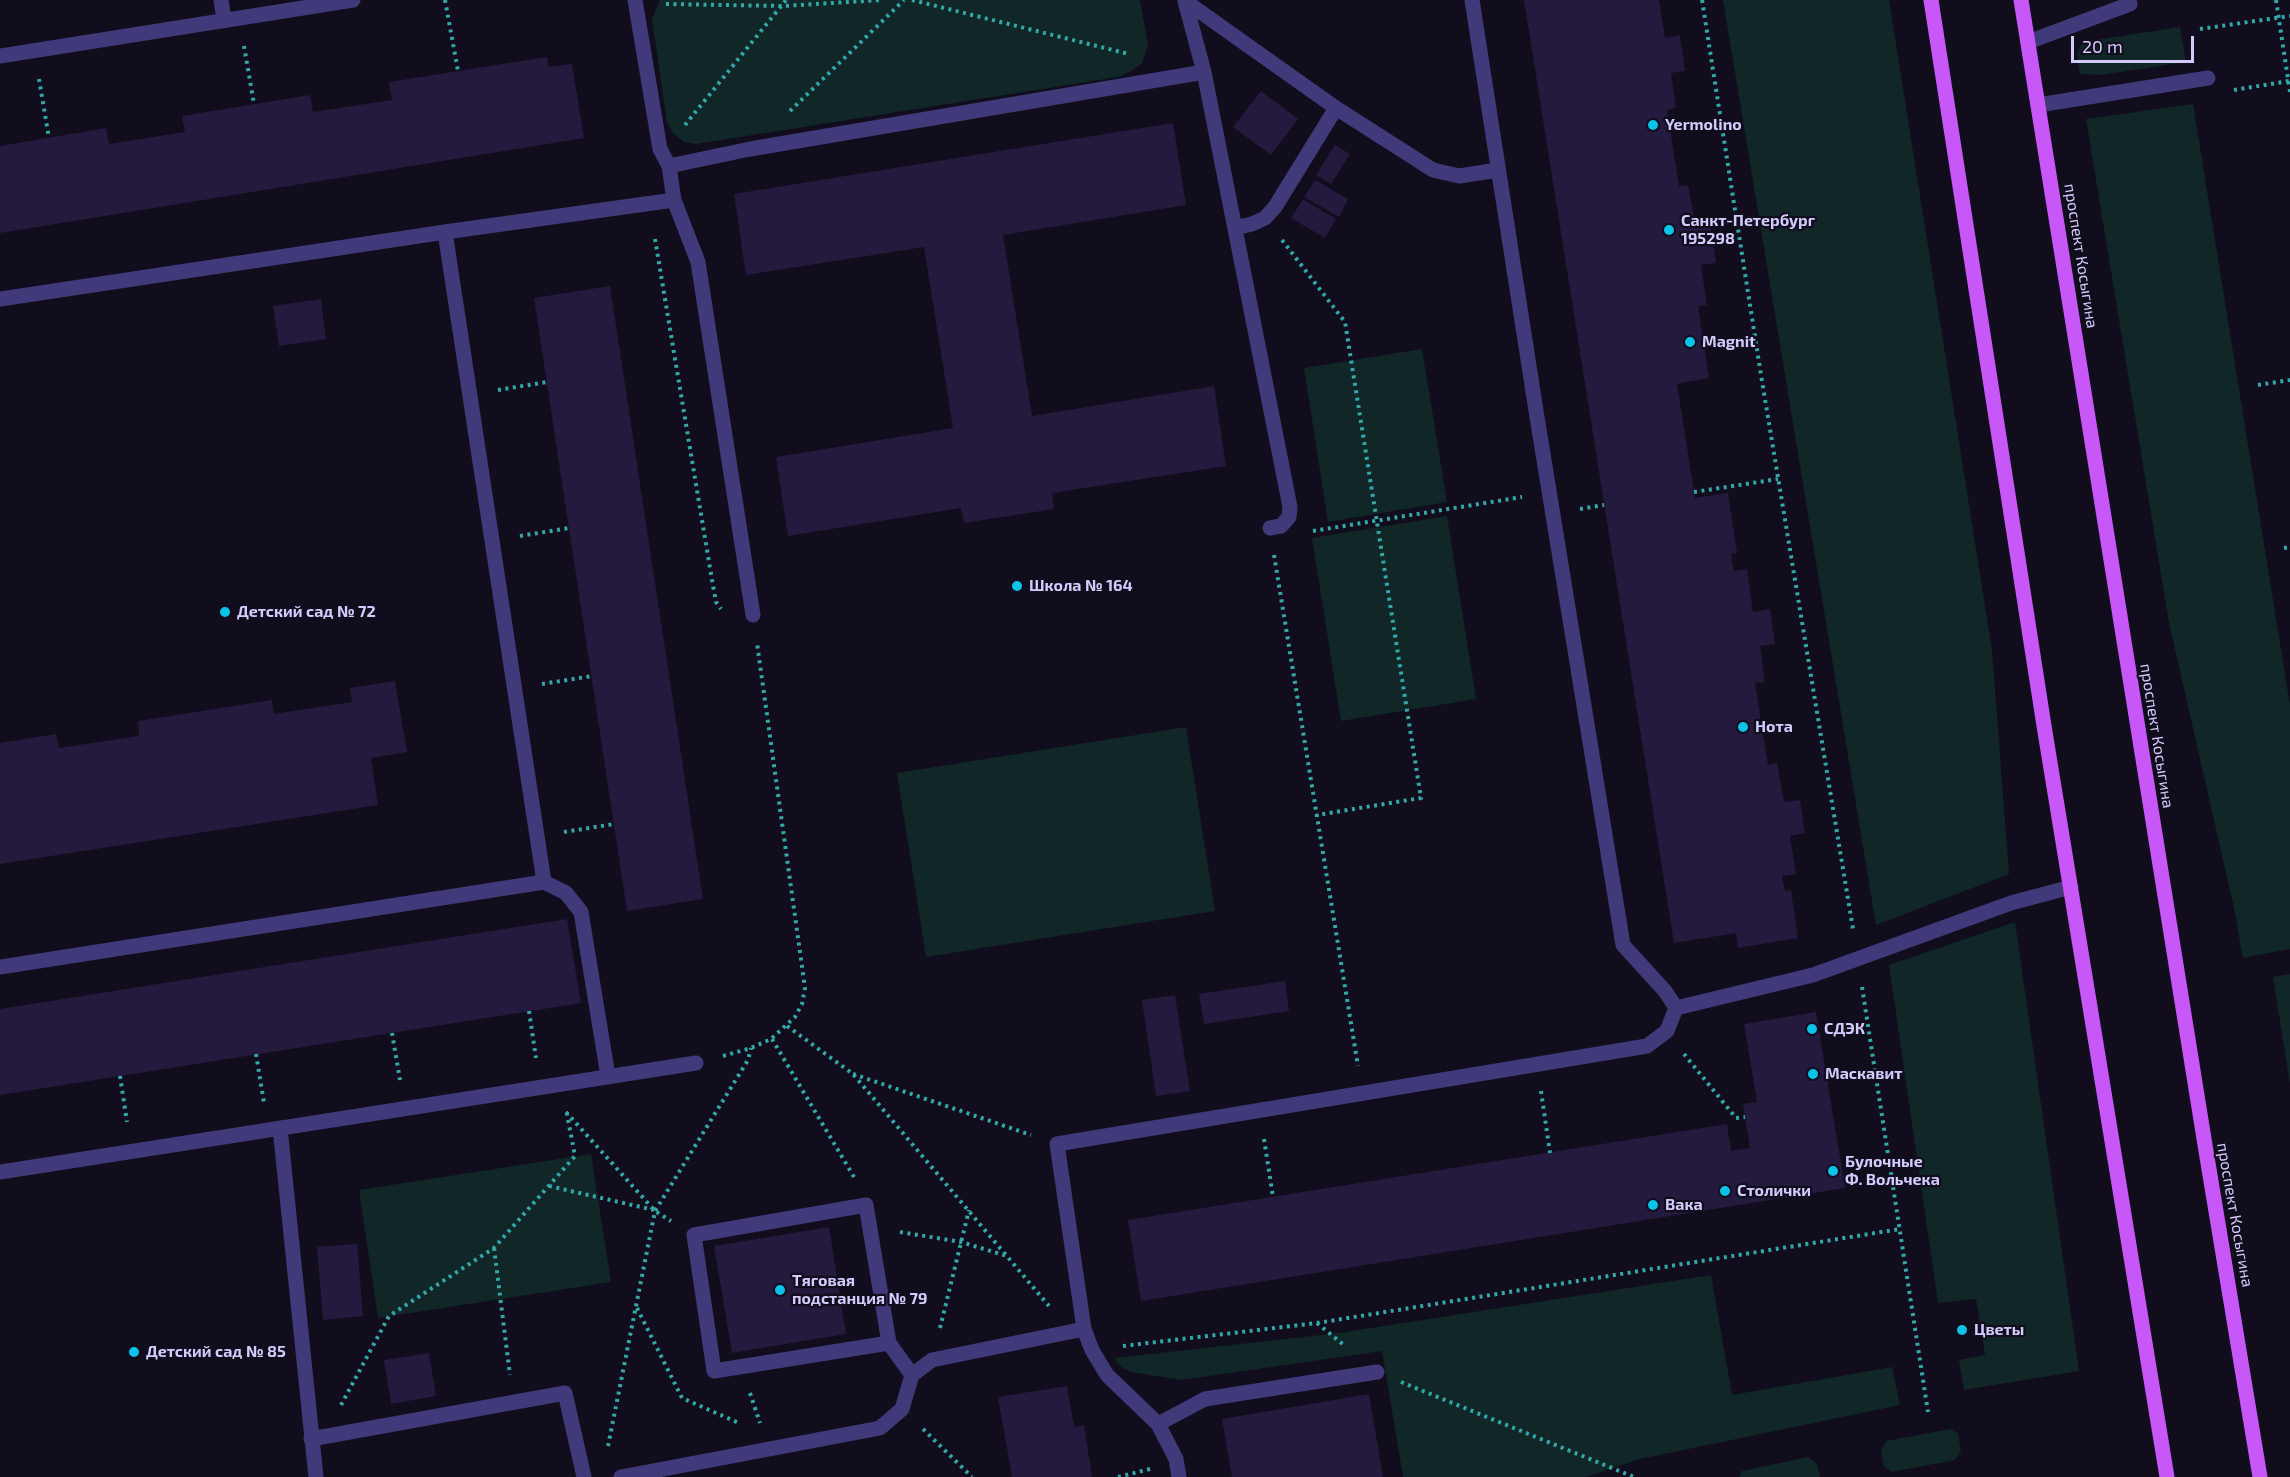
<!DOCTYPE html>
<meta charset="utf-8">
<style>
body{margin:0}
#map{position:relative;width:2290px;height:1477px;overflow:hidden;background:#110d1d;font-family:"Exo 2",sans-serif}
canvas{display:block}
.scale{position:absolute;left:2071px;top:36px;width:123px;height:27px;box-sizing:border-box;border:3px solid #d4cbfd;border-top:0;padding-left:8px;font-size:18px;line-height:21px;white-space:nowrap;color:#d4cbfd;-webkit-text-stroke:4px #110d1d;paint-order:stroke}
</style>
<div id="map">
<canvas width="2290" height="1477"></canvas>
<div class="scale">20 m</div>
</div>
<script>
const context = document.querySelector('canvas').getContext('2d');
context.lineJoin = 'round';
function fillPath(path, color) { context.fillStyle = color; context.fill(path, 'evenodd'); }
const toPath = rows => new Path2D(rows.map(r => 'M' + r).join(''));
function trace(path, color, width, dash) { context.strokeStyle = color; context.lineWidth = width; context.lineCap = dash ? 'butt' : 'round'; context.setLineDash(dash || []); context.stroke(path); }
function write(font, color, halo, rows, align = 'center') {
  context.font = font + ' "Exo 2",sans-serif'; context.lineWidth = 4.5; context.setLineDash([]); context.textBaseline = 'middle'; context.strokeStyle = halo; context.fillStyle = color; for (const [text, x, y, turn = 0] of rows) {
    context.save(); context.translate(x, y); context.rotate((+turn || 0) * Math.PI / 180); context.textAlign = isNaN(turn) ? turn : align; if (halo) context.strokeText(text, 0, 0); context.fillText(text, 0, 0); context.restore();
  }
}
fillPath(toPath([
 [660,0,1140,0,1148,45,1142,63,1130,72,1118,77,696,144,684,142,673,133,667,122,652,19],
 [1723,0,1889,0,1992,650,2009,874,1876,925],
 [2180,27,2186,62,2101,75,2080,74,2077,53,2081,45,2089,41],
 [2193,104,2290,705,2290,949,2243,958,2234,908,2169,623,2086,119],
 [1422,349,1447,502,1328,522,1304,368],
 [1447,516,1476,699,1341,721,1312,538],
 [1186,727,1215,911,926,957,897,773],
 [2015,922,2079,1371,1964,1390,1959,1360,1985,1355,1976,1299,1938,1303,1889,965],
 [2290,974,2290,1084,2273,977],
 [591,1154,611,1282,378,1318,359,1190],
 [1711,1275,1732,1395,1892,1367,1900,1405,1640,1459,1586,1477,1403,1477,1382,1351,1182,1380,1131,1372,1121,1367,1114,1358,1339,1333],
 [1951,1429,1958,1434,1961,1452,1955,1460,1892,1472,1884,1467,1881,1452,1886,1441],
 [1808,1457,1817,1464,1820,1477,1739,1477,1742,1471]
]), '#102627');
fillPath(toPath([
 [1524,0,1659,0,1665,38,1680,35,1685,71,1671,73,1676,108,1667,110,1679,186,1688,185,1695,224,1710,222,1716,263,1701,265,1707,305,1698,306,1709,378,1677,384,1695,498,1728,493,1737,553,1731,554,1734,571,1747,569,1753,612,1770,609,1775,644,1760,646,1765,682,1755,683,1768,765,1777,763,1784,802,1800,800,1805,833,1790,836,1796,874,1782,876,1785,891,1791,890,1798,938,1738,948,1736,933,1674,943],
 [547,57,549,67,572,64,584,138,0,233,0,146,106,128,109,144,185,132,182,116,310,95,313,112,392,100,389,82],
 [1261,91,1298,119,1271,155,1233,127],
 [1173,123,1186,205,1003,235,1032,416,1214,386,1226,466,1052,493,1054,509,964,523,961,508,788,536,776,457,953,428,924,247,746,275,734,194],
 [1335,145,1350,154,1331,184,1316,175],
 [1315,180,1348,199,1339,217,1304,197],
 [1303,199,1336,219,1325,238,1291,218],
 [610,286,703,899,627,911,534,298],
 [321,299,326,339,279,346,273,306],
 [395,681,407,752,371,758,378,805,0,864,0,743,56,734,59,748,139,736,138,721,272,700,274,714,352,702,350,688],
 [567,919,581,1003,0,1095,0,1009],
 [1285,981,1289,1011,1204,1024,1199,994],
 [1175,995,1190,1091,1156,1096,1142,1000],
 [1816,1012,1845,1188,1141,1301,1128,1220,1727,1124,1731,1151,1750,1148,1743,1104,1757,1102,1744,1024],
 [829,1227,846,1334,732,1353,714,1246],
 [357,1244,363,1316,323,1320,317,1247],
 [429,1353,436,1396,391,1404,384,1360],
 [1067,1386,1074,1427,1084,1425,1092,1477,1012,1477,998,1397],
 [1369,1394,1383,1477,1232,1477,1222,1419]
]), '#231a3d');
trace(toPath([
 [445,0,458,71],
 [912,0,1129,54],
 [1702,0,1761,375,1853,929],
 [2276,0,2290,92],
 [666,4,783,6,881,0],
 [2200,29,2290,16],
 [244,46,254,104],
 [39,79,49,138],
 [2234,90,2289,81],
 [790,111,904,0],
 [685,125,786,0],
 [655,239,712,580,716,602,721,609],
 [1282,240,1345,322,1421,798,1317,815],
 [2258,385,2290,380],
 [498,390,547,382],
 [1694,492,1778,479],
 [1580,509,1604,505],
 [1313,531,1522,497],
 [520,536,569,528],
 [2284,548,2290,547],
 [1274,555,1358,1066],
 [542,684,592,676],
 [564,832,614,824],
 [1862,987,1928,1412],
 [529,1011,536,1058],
 [787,1026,853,1074,1049,1306],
 [392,1033,400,1080],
 [772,1039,854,1177],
 [256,1054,264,1103],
 [1684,1054,1736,1118,1745,1117],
 [723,1056,751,1048,771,1039,795,1017,802,1004,805,988,757,643],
 [853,1074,1031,1135],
 [120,1076,127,1122],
 [1541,1091,1550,1153],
 [566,1112,655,1211,671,1221],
 [1264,1139,1273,1197],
 [549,1186,654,1210],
 [900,1232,961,1242,1007,1256],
 [494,1248,510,1375],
 [637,1308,682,1398,739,1423],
 [1317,1323,1345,1346],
 [940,1328,969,1210],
 [1123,1346,1317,1323,1900,1229],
 [1401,1382,1634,1477],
 [750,1393,760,1423],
 [341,1405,389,1316,494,1248,575,1156,567,1114],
 [923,1429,972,1477],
 [608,1446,655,1211,748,1060,751,1048],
 [1118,1477,1150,1469]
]), '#33a8a9', 4, [3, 4.5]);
trace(toPath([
 [221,0,224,19],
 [635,0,660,149,669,166,674,200,698,262,753,615],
 [1185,1,1204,72,1290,507,1289,517,1281,526,1270,528],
 [1185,1,1336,108,1433,170,1459,176,1498,170],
 [2028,42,2130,4,2129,0],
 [0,56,353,0],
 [2038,105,2208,78],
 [669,166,750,149,1204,72],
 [1235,228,1252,224,1265,218,1275,207,1336,108],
 [445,232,544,882,566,893,581,912,608,1076],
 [0,299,445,232,674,200],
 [0,967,544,882],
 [1676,1008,1813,975,2011,903,2071,887],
 [280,1128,316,1477],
 [0,1172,696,1063],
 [889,1343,714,1371,694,1235,866,1205,889,1343,912,1375],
 [1158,1424,1205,1399,1377,1372],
 [311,1439,565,1393,584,1477],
 [621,1477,880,1428,902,1409,912,1375,932,1360,1084,1329],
 [1179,1477,1176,1459,1158,1424,1107,1375,1092,1350,1084,1329,1057,1144,1647,1046,1667,1031,1676,1008,1665,991,1623,945,1537,417,1472,0]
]), '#413a7a', 15);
trace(toPath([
 [1931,0,2045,732,2167,1477],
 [2021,0,2206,1151,2260,1477]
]), '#c758f7', 15);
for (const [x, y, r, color] of [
 [1653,125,6,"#0bc3e9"],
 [1669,230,6,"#0bc3e9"],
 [1690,342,6,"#0bc3e9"],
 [1017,586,6,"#0bc3e9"],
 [225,612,6,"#0bc3e9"],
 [1743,727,6,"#0bc3e9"],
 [1812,1029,6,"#0bc3e9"],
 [1813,1074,6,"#0bc3e9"],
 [1833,1171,6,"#0bc3e9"],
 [1725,1191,6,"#0bc3e9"],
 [1653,1205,6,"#0bc3e9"],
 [780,1290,6,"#0bc3e9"],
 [1962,1330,6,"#0bc3e9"],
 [134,1352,6,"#0bc3e9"]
]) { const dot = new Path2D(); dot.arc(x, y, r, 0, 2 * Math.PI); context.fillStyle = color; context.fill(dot); trace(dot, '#110d1d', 2); }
write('bold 16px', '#d4cbfd', '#110d1d', [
 ["Yermolino",1665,125],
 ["Санкт-Петербург",1681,221],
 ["195298",1681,239],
 ["Magnit",1702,342],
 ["Школа № 164",1029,586],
 ["Детский сад № 72",237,612],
 ["Нота",1755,727],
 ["СДЭК",1824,1029],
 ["Маскавит",1825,1074],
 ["Булочные",1845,1162],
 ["Ф. Вольчека",1845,1180],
 ["Столички",1737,1191],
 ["Вака",1665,1205],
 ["Тяговая",792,1281],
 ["подстанция № 79",792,1299],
 ["Цветы",1974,1330],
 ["Детский сад № 85",146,1352]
], 'left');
write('16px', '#d4cbfd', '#110d1d', [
 ["проспект Косыгина",2081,256,81],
 ["проспект Косыгина",2157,736,81],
 ["проспект Косыгина",2235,1215,80]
]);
</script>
